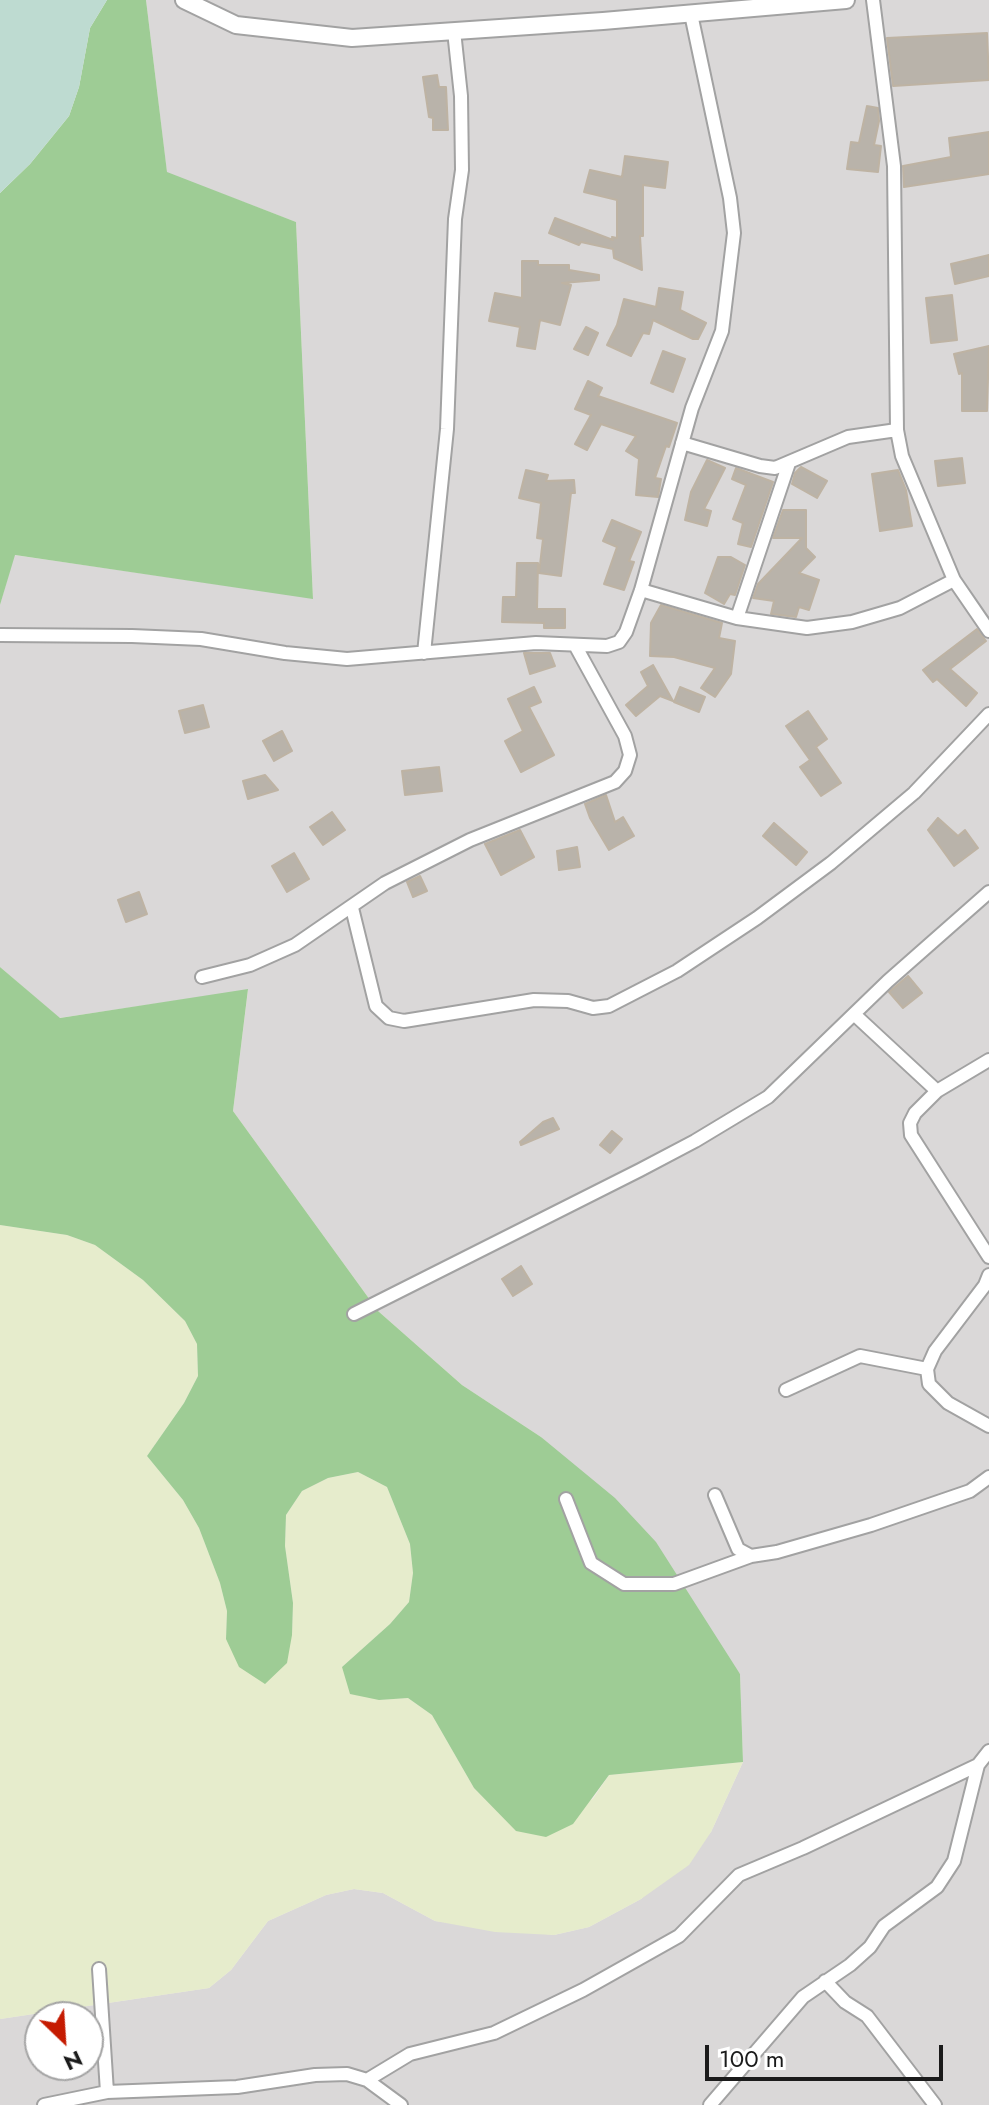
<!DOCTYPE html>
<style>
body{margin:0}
#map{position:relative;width:989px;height:2105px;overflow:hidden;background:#edebe1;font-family:Jost,sans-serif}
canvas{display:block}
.north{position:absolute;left:24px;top:2001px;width:80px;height:80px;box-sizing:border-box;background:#fff;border:2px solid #a4a4a4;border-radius:50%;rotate:155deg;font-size:22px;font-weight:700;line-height:32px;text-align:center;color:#1b1b1b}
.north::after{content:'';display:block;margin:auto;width:28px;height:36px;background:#c51b01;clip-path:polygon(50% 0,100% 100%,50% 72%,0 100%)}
.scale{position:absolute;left:705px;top:2045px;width:238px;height:36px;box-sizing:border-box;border:4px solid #1b1b1b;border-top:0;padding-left:10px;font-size:24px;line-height:28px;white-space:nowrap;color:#1b1b1b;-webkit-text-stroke:6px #fff;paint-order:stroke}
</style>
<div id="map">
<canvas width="989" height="2105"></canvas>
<div class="north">N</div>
<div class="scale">100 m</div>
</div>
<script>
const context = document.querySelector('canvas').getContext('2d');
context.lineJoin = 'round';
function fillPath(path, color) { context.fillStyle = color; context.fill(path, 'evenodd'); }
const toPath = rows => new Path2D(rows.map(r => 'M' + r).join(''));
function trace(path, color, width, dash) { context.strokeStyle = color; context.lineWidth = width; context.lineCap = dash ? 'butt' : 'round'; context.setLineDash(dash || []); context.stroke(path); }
fillPath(toPath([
 [146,0,989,0,989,2105,0,2105,0,2019,209,1988,231,1970,268,1921,326,1895,354,1889,383,1893,435,1921,554,1935,589,1927,641,1899,711,1832,743,1762,740,1674,541,1437,462,1385,378,1311,233,1111,248,990,59,1018,0,967,0,605,14,555,313,598,296,222,167,173],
 [40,2017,88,2017,88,2065,40,2065]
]), '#dad8d8');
fillPath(toPath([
 [0,1225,67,1235,95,1245,143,1280,185,1321,197,1344,198,1376,184,1403,147,1456,183,1500,199,1528,220,1583,227,1611,226,1639,292,1635,293,1603,285,1546,286,1515,302,1491,328,1478,358,1472,387,1487,410,1544,413,1573,409,1602,390,1624,342,1667,379,1700,408,1698,432,1715,474,1788,516,1830,593,1799,609,1775,743,1762,711,1832,689,1865,641,1899,589,1927,554,1935,495,1932,435,1921,383,1893,354,1889,326,1895,268,1921,231,1970,209,1988,0,2019]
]), '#e6eccc');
fillPath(toPath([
 [107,0,146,0,167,172,296,222,313,599,15,555,0,605,0,193,30,164,69,116,79,87,90,28],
 [0,967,60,1018,248,989,233,1111,378,1311,462,1385,541,1437,615,1498,656,1542,740,1674,743,1762,609,1775,573,1824,546,1837,516,1831,474,1788,432,1715,408,1698,379,1700,350,1694,342,1667,390,1624,409,1602,413,1573,410,1544,387,1487,358,1472,328,1478,302,1491,286,1515,285,1546,293,1603,292,1635,287,1663,265,1684,239,1667,226,1639,227,1611,220,1583,199,1528,183,1500,147,1456,184,1403,198,1376,197,1344,185,1321,143,1280,95,1245,67,1235,0,1225]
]), '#9ecc95');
fillPath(toPath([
 [0,0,107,0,90,28,79,87,69,116,30,164,0,193]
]), '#bedbd1');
const building = toPath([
 [987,33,989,80,893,86,887,38,987,33],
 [437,75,439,87,446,87,448,130,433,130,433,118,429,117,423,77,437,75],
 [867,106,878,108,879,121,874,145,881,146,878,172,847,169,851,142,859,143,867,106],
 [989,132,989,174,904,187,903,166,951,157,949,138,989,132],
 [625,156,668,162,665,188,643,185,643,236,640,236,642,270,614,258,613,249,581,242,579,245,549,233,555,218,613,240,612,237,617,238,617,200,584,192,590,170,622,177,625,156],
 [989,255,989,276,955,284,951,264,989,255],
 [522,261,538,261,538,265,569,265,569,270,599,275,599,280,562,283,571,285,560,325,540,320,535,349,517,346,520,327,489,321,495,293,522,298,522,261],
 [659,288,683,292,680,310,706,323,698,339,693,339,653,320,649,334,643,333,631,356,607,345,617,325,624,299,656,307,659,288],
 [952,295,957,340,931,343,926,298,952,295],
 [586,327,598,333,588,355,574,349,586,327],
 [989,346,987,411,962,411,962,373,959,374,954,354,989,346],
 [663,351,685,359,673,392,651,383,663,351],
 [588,381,602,388,598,396,677,423,669,447,666,446,655,478,661,479,658,497,636,495,639,459,626,451,636,436,601,424,587,450,575,444,591,415,575,409,588,381],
 [962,458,965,483,938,486,935,461,962,458],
 [707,460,725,468,704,509,711,511,707,526,685,520,691,492,707,460],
 [801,467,827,481,817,498,792,484,795,473,801,467],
 [736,468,773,482,751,547,738,544,743,523,733,519,746,485,732,479,736,468],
 [526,470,548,475,546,481,574,480,575,493,571,493,561,576,539,573,543,539,537,538,541,503,519,498,526,470],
 [898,470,906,490,912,526,880,531,872,474,898,470],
 [783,510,806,510,806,548,815,557,799,573,819,580,809,610,799,607,796,617,771,614,774,601,753,598,758,584,802,538,773,538,783,510],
 [612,520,641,532,629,561,634,562,624,590,604,584,617,547,603,541,612,520],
 [718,557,731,557,745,565,735,595,730,594,724,604,705,593,718,557],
 [517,563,538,563,537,609,565,609,565,628,544,628,544,623,502,622,503,597,516,597,517,563],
 [661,605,722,623,719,638,735,641,731,674,715,697,701,688,715,668,674,657,650,656,651,623,661,605],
 [977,629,986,641,950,669,977,693,966,706,937,679,933,682,923,670,977,629],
 [524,653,550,653,555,666,530,674,524,653],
 [653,665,673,701,660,696,636,716,626,705,648,686,641,672,653,665],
 [534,687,541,702,529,707,554,755,521,772,505,741,523,731,508,699,534,687],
 [680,687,705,697,699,712,674,702,680,687],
 [203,705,209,727,185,733,179,711,203,705],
 [808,711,827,739,816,747,841,783,821,796,800,767,810,760,786,726,808,711],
 [282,731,292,751,274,761,263,741,282,731],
 [439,767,442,791,405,795,402,771,439,767],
 [265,775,278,790,248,799,243,781,265,775],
 [606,795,615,822,623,817,634,836,609,850,590,818,585,804,606,795],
 [332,812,345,830,323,845,310,827,332,812],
 [938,818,958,836,965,830,978,848,954,866,928,830,938,818],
 [774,823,807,852,796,865,763,836,774,823],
 [520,830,534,857,501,875,485,844,520,830],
 [577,847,580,867,559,870,557,851,577,847],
 [294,853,309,879,287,892,272,866,294,853],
 [420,876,427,891,413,897,407,882,420,876],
 [139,892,147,914,126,922,118,900,139,892],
 [908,976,922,993,903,1008,889,992,908,976],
 [553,1118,559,1129,521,1145,520,1142,543,1122,553,1118],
 [612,1131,622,1139,610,1153,600,1145,612,1131],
 [521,1266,532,1284,513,1296,502,1279,521,1266]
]);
fillPath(building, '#b9b3aa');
trace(building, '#beb3a3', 2);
const minor = toPath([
 [873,0,894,166,897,430,902,456,954,580,989,631],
 [682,443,760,466,775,468,848,437,897,430],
 [641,590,737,618,807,628,852,622,900,608,954,580],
 [737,618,789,463],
 [0,635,132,636,201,639,285,653,347,659,536,643,607,646,619,642,626,632,641,590,692,408,722,331,734,233,730,198,691,14],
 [424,653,447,429,455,219,462,170,461,96,454,31],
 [352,908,376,1006,389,1018,404,1021,534,1000,568,1001,593,1008,609,1006,677,971,757,918,831,863,914,793,989,714],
 [202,977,250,965,295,945,385,883,470,840,615,782,625,771,630,755,625,736,575,645],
 [855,1015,937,1091],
 [989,1060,937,1091,915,1113,910,1123,911,1135,989,1257],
 [989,1275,985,1285,935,1351,927,1369,929,1384,948,1403,989,1426],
 [354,1314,640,1170,695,1141,768,1097,888,981,989,892],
 [786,1390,860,1356,927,1369],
 [715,1495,738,1549,751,1556,777,1552,871,1525,970,1491,989,1477],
 [566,1499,591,1563,624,1584,674,1584,751,1556],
 [99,1969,107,2092],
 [825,1981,845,2002,867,2016,935,2105],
 [367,2080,410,2054,494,2033,583,1990,679,1936,739,1875,803,1848,978,1765],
 [44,2105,107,2092,237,2087,315,2075,347,2074,367,2080,401,2105],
 [710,2105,803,1997,850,1965,870,1947,884,1926,937,1887,954,1861,978,1765,989,1751]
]);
const tertiary = toPath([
 [184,0,236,25,352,38,603,21,846,0]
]);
trace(minor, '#a2a2a2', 16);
trace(tertiary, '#a2a2a2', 20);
trace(minor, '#fff', 12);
trace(tertiary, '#fff', 16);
</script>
